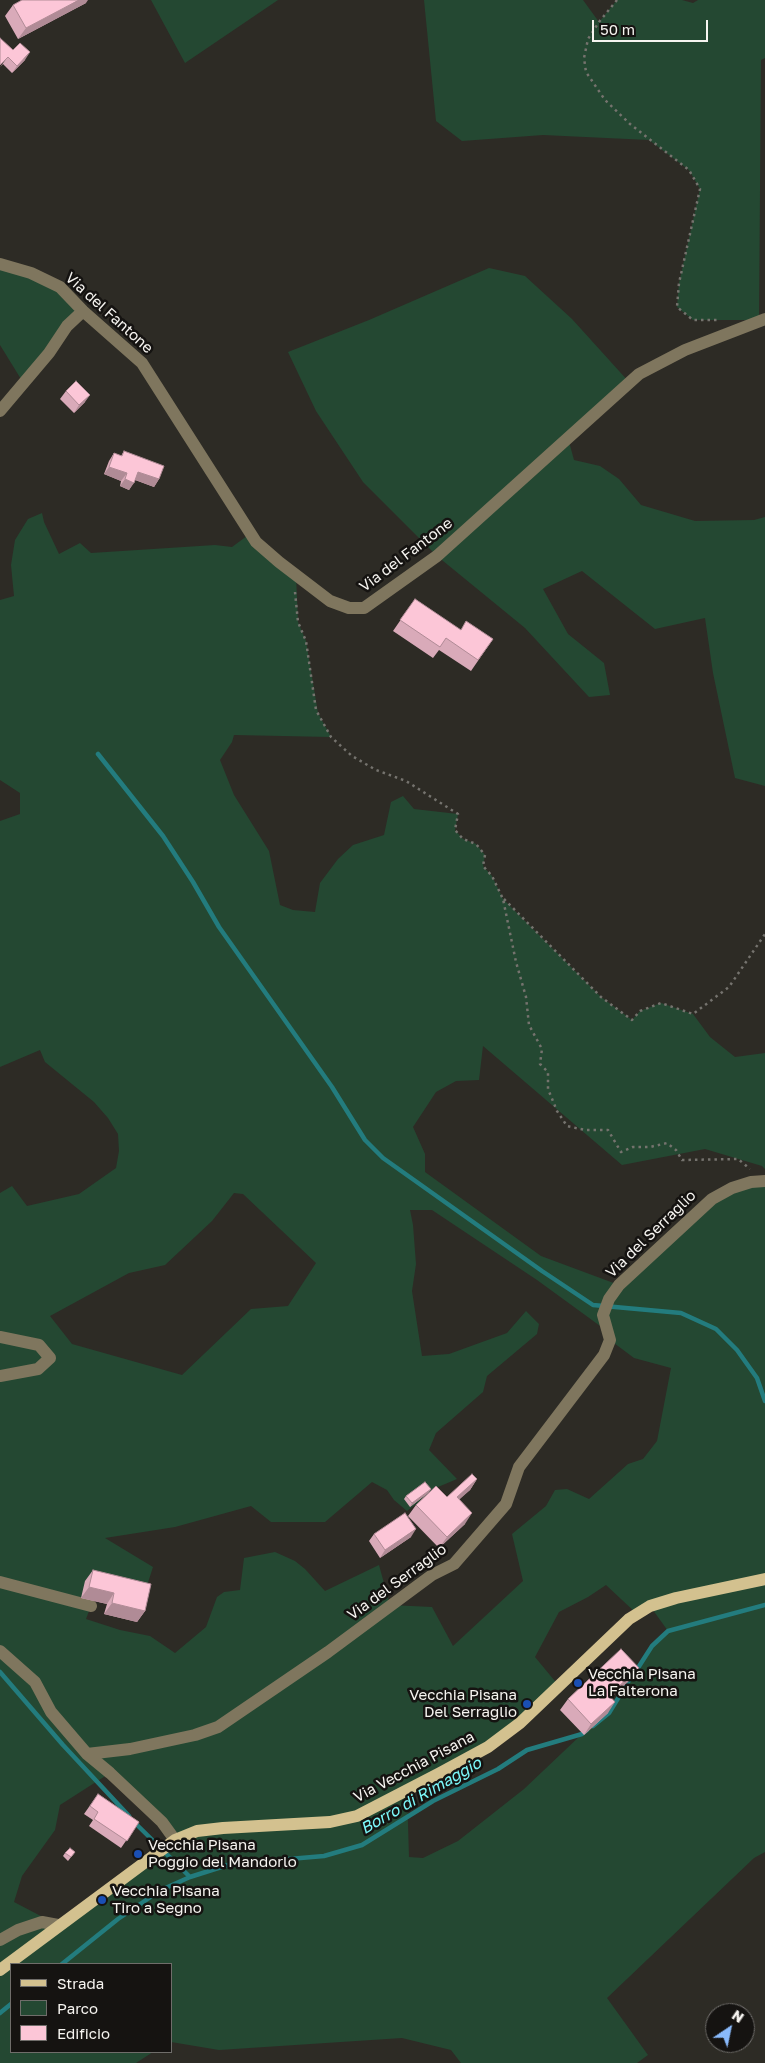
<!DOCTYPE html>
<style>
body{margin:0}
#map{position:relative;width:765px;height:2063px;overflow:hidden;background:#2d2b25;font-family:"Golos Text",sans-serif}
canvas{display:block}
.legend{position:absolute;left:10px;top:1963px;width:162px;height:90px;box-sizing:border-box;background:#151311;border:1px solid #6f6d6a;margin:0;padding:6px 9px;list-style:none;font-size:15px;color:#f6f4f0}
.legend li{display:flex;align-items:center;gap:10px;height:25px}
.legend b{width:25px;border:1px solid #6f6d6a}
.north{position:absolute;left:705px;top:2003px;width:50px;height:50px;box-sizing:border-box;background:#151311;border:1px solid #6f6d6a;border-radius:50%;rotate:34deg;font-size:14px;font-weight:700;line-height:20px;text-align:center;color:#f6f4f0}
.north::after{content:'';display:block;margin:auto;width:18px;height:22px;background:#89bafc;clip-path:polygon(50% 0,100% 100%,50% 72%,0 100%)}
.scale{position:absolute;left:592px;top:20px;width:116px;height:22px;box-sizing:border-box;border:2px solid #f6f4f0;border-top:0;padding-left:6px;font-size:15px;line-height:18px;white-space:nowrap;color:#f6f4f0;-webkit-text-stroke:4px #151311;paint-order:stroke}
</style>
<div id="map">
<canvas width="765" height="2063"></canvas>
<ul class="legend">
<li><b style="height:6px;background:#d3c18f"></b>Strada</li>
<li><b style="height:14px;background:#244832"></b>Parco</li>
<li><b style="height:14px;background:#fcc6d7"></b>Edificio</li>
</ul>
<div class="north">N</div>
<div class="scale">50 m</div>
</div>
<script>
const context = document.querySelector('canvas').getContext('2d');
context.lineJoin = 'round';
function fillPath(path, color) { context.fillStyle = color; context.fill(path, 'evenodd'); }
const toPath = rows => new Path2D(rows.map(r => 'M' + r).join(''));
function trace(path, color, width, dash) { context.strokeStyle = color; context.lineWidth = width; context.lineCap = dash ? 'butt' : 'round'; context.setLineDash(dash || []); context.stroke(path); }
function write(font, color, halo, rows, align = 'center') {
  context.font = font + ' "Golos Text",sans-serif'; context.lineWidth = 5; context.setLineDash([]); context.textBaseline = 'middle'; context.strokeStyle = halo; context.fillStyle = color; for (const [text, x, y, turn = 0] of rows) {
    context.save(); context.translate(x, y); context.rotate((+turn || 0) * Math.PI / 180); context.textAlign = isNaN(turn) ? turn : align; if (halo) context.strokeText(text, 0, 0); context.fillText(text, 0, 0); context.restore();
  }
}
fillPath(toPath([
 [151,0,278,0,185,63],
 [424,0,583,0,599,22,617,0,682,0,693,3,698,0,765,0,765,58,761,60,759,320,693,320,677,307,679,283,700,189,689,170,649,140,543,135,462,141,436,121],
 [0,264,31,273,83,311,24,384,0,345],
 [489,268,525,276,572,319,629,382,568,438,574,460,600,466,619,479,641,505,695,521,754,520,765,517,765,786,735,778,713,673,705,618,655,629,582,571,543,589,568,634,604,663,610,695,589,697,525,628,437,556,363,482,316,411,288,352,369,320],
 [42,513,44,522,59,554,80,543,91,553,215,545,232,547,251,533,296,575,298,622,306,641,318,713,331,737,234,735,232,742,220,760,234,795,269,851,280,905,293,910,315,912,320,883,338,859,353,845,384,835,391,802,403,796,414,809,458,814,455,830,463,839,476,844,485,855,483,866,492,876,503,899,601,997,632,1020,640,1011,661,1003,693,1014,710,1037,735,1057,765,1053,765,1169,762,1166,705,1149,622,1165,483,1046,479,1080,456,1081,436,1092,413,1127,425,1154,425,1172,541,1256,619,1285,712,1199,765,1181,765,1852,754,1858,607,1998,648,2055,637,2063,461,2063,451,2050,402,2038,219,2050,171,2042,171,1964,11,1964,11,2052,153,2052,136,2063,0,2063,0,1193,12,1186,27,1206,79,1194,116,1168,119,1151,118,1134,108,1118,94,1102,45,1062,40,1050,0,1067,0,821,20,814,20,793,0,780,0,600,14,596,11,565,15,540,28,519],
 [234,1193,243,1194,316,1263,288,1306,251,1309,182,1375,72,1344,50,1316,129,1273,165,1265,212,1221],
 [410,1210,432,1210,537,1280,607,1331,610,1340,634,1358,671,1368,657,1441,643,1459,628,1464,589,1499,567,1489,555,1490,546,1506,512,1534,523,1581,453,1646,432,1607,390,1605,379,1565,325,1591,305,1569,295,1561,275,1552,244,1558,240,1590,224,1592,217,1597,206,1627,175,1653,150,1636,120,1630,86,1619,91,1606,85,1581,144,1595,153,1567,105,1538,175,1527,251,1506,271,1522,325,1522,372,1482,387,1490,394,1500,407,1511,438,1487,457,1479,429,1450,436,1433,483,1392,487,1376,537,1334,539,1324,526,1311,507,1333,449,1354,422,1356,412,1291,416,1264,413,1225],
 [606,1585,637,1614,650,1606,668,1631,652,1646,609,1713,582,1734,524,1789,458,1841,423,1858,409,1857,407,1791,488,1747,559,1686,535,1657,559,1612,588,1597],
 [110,1773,174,1840,58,1925,14,1902,22,1876,55,1830,60,1805]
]), '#244832');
trace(toPath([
 [98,754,163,836,193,882,219,927,332,1087,365,1140,383,1158,542,1271,593,1305,681,1313,716,1329,737,1350,757,1378,765,1401],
 [636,1671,652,1646,668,1631,765,1605],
 [0,1672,63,1745,129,1816],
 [593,1726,609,1713,631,1677],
 [134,1822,190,1877],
 [62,1964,118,1919,161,1890,190,1877,231,1864,324,1856,362,1845,433,1801,498,1769,527,1750,582,1734,587,1730],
 [0,2013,11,2004]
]), '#237c7e', 4.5);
trace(toPath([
 [617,0,599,22,588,39,584,58,586,72,605,100,630,124,689,170,700,189,679,283,677,307,693,320,720,320],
 [295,592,298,622,306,641,316,710,331,737,352,756,376,770,406,781,458,814,455,830,463,839,476,844,485,855,483,866,492,876,503,899,516,962,526,997,529,1025,542,1049,540,1064,548,1072,548,1089,557,1111,567,1126,585,1130,608,1130,621,1152,633,1147,650,1147,667,1143,676,1150,682,1160,738,1159,750,1169],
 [504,899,601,997,632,1020,640,1011,661,1003,693,1014,729,987,765,934]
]), '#75736e', 2.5, [2.5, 4]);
trace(toPath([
 [0,264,31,273,60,287,83,311,142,363,256,542,279,562,330,601,349,608,364,608,437,556,639,374,685,350,765,319],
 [0,411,49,353,67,326,83,311],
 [0,1337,39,1345,50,1358,38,1369,0,1376],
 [0,1582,91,1606],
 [0,1651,35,1682,51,1712,87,1754,110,1773,162,1822,175,1840],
 [87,1754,130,1749,195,1735,218,1727,328,1652,432,1575,454,1564,506,1504,519,1467,604,1355,610,1340,603,1315,609,1299,619,1285,712,1199,732,1188,751,1182,765,1181],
 [0,1940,18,1930,42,1922,58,1925]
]), '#7f765e', 12);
trace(toPath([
 [0,1970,175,1840,197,1831,223,1828,330,1822,357,1816,440,1773,488,1747,520,1723,629,1619,650,1606,676,1598,765,1579]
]), '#d3c18f', 12);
fillPath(toPath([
 [86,3,18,39,5,16,13,5],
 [13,50,25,60,12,73,3,64,0,67],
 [66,391,85,402,74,413,60,399],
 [124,451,159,479,154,487,135,480,129,490,120,486,121,481,104,474,109,461,114,453,121,456],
 [415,599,460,630,493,639,471,671,439,650,433,658,393,631],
 [477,1479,470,1490,459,1499,465,1524,439,1548,408,1516,416,1505,447,1497],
 [431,1489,428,1493,410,1507,404,1499,406,1496],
 [374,1534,411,1537,380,1558,369,1541],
 [93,1570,145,1611,137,1622,104,1614,107,1604,81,1598,85,1581],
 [631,1679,611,1697,608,1713,584,1735,560,1710,568,1699],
 [98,1794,139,1822,121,1848,89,1826,93,1820,84,1814],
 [75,1852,68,1861,63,1856,65,1853]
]), '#d9aab9');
fillPath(toPath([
 [79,0,88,0,86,3,18,39,26,28],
 [30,52,25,60,12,73,17,66],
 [90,395,85,402,74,413,79,405],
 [109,467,127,473,121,481,104,474],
 [138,472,159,479,154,487,133,479],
 [125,479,134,483,129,490,120,486],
 [477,1479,470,1490,450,1508,457,1497],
 [431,1489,428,1493,410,1507,412,1503],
 [472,1513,465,1524,439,1548,447,1537],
 [416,1529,411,1537,380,1558,385,1550],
 [89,1587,114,1593,107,1604,81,1598],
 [112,1603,145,1611,137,1622,104,1614],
 [639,1668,631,1679,602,1706,609,1695],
 [615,1702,608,1713,584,1735,591,1724]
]), '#b08b96');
const building = toPath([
 [22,0,79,0,26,28,13,5,22,0],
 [0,38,13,50,20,43,30,52,17,66,8,57,0,65,0,38],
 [76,381,90,395,79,405,66,391,76,381],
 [124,451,164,466,159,479,138,472,134,483,125,479,127,473,109,467,114,453,122,456,124,451],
 [415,599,461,630,466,621,493,639,478,660,446,638,440,647,400,620,415,599],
 [472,1474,477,1479,457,1497,472,1513,447,1537,416,1505,436,1486,447,1497,472,1474],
 [425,1482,431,1489,412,1503,406,1496,425,1482],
 [405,1513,416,1529,385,1550,374,1534,405,1513],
 [93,1570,151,1584,145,1611,112,1603,114,1593,89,1587,93,1570],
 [621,1649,639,1668,609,1695,615,1702,591,1724,568,1699,621,1649],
 [98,1794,139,1822,127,1841,94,1819,98,1812,90,1806,98,1794],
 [70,1848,75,1852,71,1857,65,1853,70,1848]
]);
fillPath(building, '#fcc6d7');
trace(building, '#b08b96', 1);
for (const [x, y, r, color] of [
 [578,1683,5,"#1a4fb4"],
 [527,1704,5,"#1a4fb4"],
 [138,1854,5,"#1a4fb4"],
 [102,1900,5,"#1a4fb4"]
]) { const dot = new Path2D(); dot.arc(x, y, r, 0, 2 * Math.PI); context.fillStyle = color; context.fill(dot); trace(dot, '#151311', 2); }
write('15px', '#f6f4f0', '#151311', [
 ["Via del Fantone",109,313,42],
 ["Via del Fantone",406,555,-37],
 ["Via del Serraglio",651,1234,-44],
 ["Via del Serraglio",397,1582,-36],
 ["Via Vecchia Pisana",414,1767,-28]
]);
write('15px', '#f6f4f0', '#151311', [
 ["Vecchia Pisana",588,1674],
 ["La Falterona",588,1691],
 ["Vecchia Pisana",517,1695,"right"],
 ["Del Serraglio",517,1712,"right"],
 ["Vecchia Pisana",148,1845],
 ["Poggio del Mandorlo",148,1862],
 ["Vecchia Pisana",112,1891],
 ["Tiro a Segno",112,1908]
], 'left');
write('italic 16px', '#7cf8fa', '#151311', [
 ["Borro di Rimaggio",421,1796,-30]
]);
</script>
